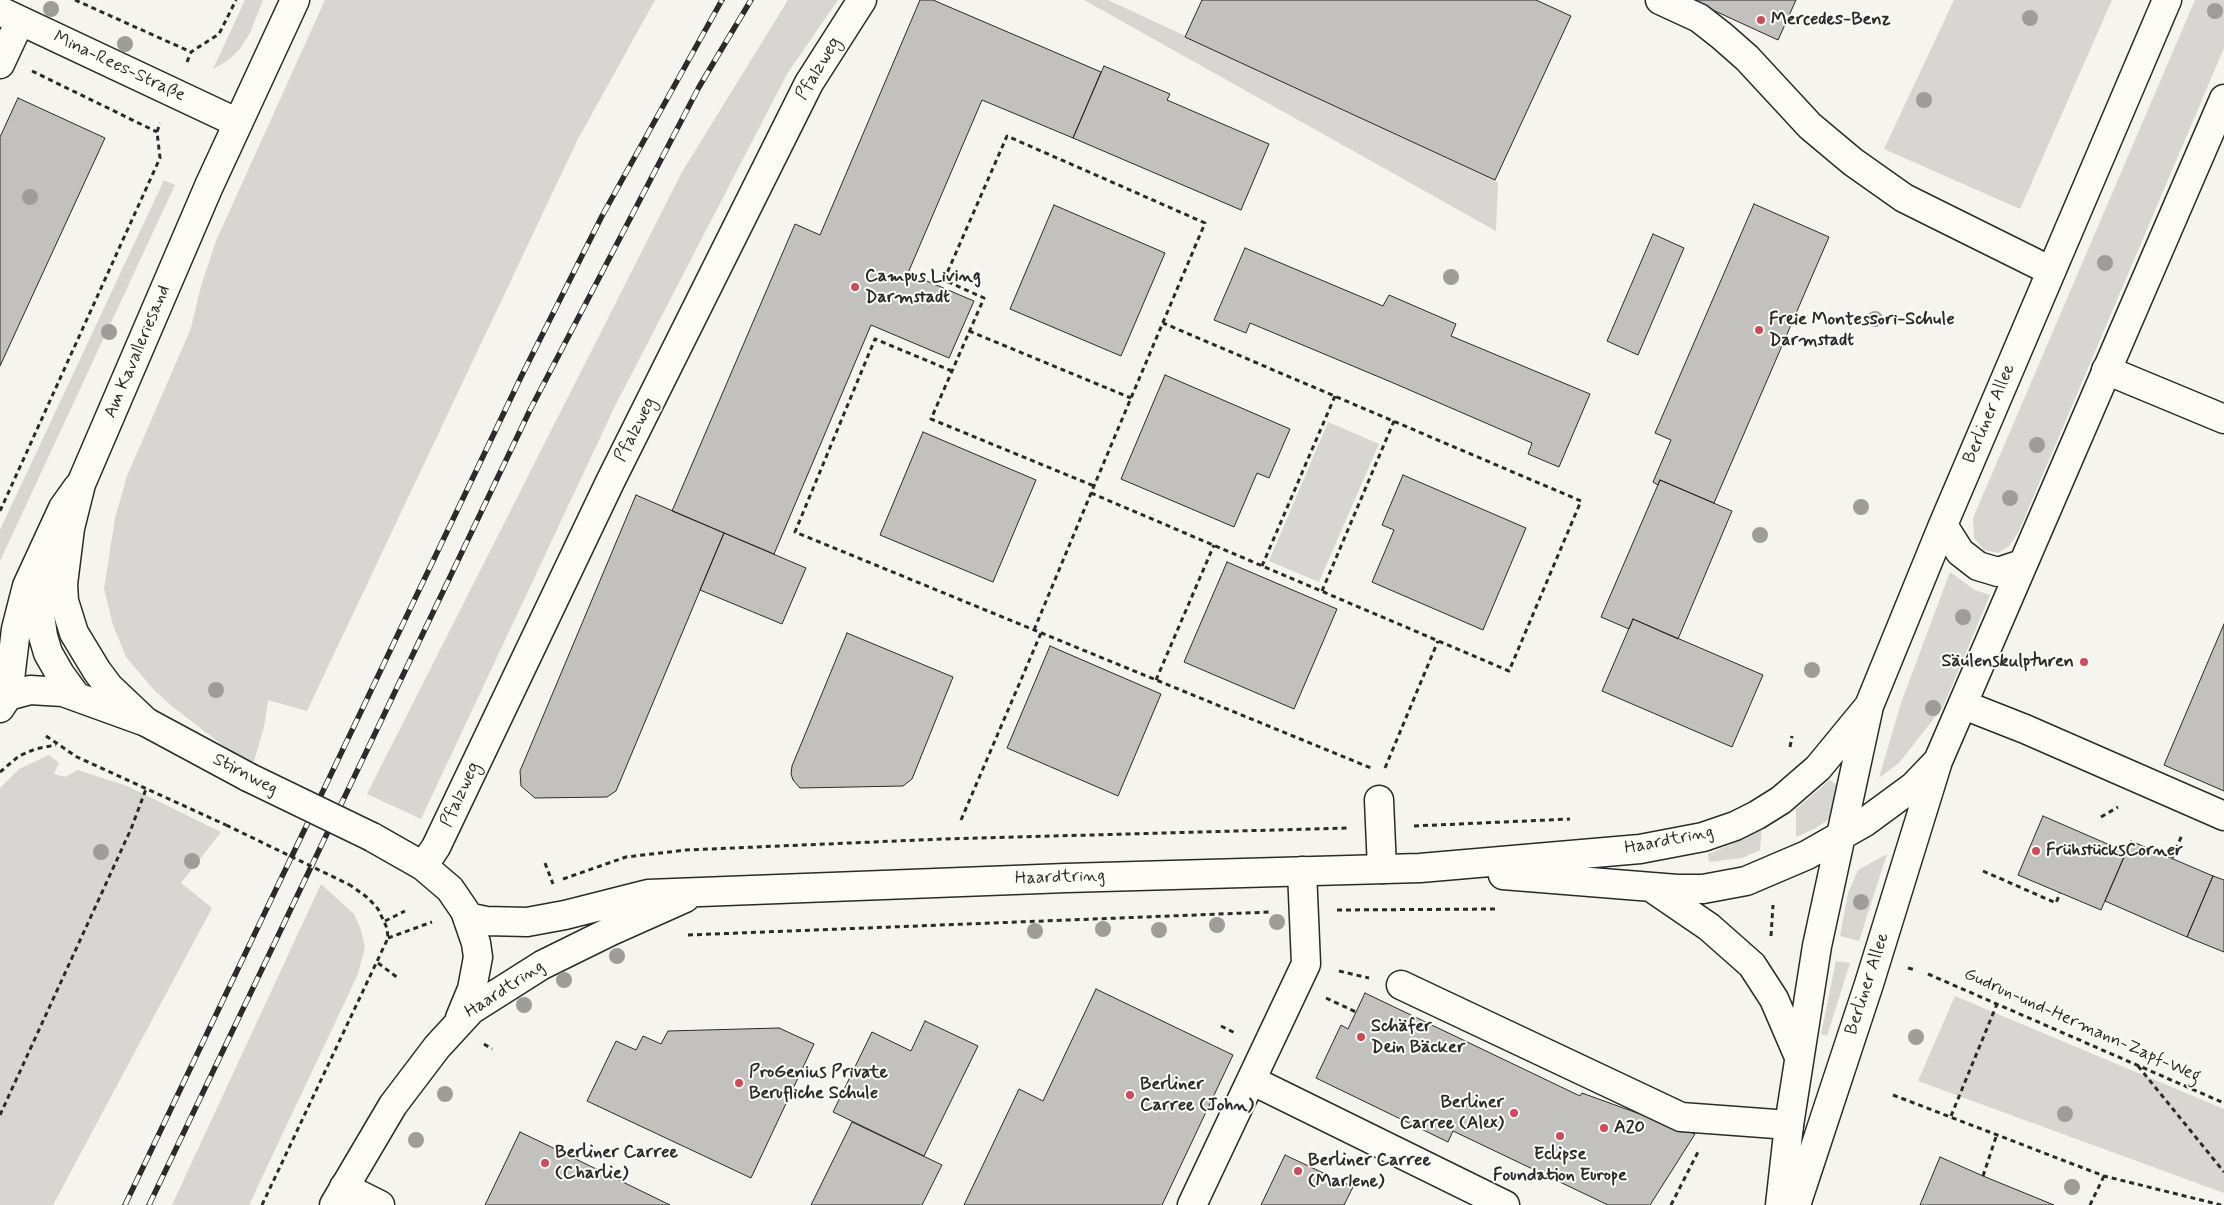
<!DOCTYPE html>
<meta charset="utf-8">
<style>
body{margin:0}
canvas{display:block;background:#f5f4ef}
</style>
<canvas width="2224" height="1205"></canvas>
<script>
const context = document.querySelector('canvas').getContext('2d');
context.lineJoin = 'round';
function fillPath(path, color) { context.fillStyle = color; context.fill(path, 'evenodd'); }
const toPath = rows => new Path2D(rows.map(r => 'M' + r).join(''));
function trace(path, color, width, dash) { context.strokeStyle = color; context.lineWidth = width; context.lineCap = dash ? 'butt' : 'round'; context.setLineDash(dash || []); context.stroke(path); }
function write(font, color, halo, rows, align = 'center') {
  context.font = font + ' Mynerve,sans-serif'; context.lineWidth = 4; context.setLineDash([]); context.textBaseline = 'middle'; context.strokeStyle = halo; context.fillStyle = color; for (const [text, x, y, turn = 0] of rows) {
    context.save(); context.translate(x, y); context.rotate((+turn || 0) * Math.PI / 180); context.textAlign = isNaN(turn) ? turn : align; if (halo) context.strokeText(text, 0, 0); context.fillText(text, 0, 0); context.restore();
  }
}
fillPath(toPath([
 [245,0,263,0,250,33,240,49,227,61,213,69],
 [325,0,655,0,577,141,307,711,268,700,264,727,252,768,173,707,154,690,126,657,113,625,104,589,115,518,127,476,191,328,201,286,216,241],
 [788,0,838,0,787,74,615,406,421,819,367,794,682,172],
 [1084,0,1108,0,1495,180,1498,183,1496,231],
 [1954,0,2112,0,2020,209,1884,149],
 [2195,0,2224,0,2224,48,2018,533,2009,546,1998,553,1984,550,1974,538,1973,518],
 [164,180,175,185,0,561,0,530],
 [1328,422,1379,444,1319,582,1269,561],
 [1950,572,1975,590,1990,595,1943,707,1899,763,1879,778,1901,703],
 [49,755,59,763,54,774,65,777,78,770,127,786,221,832,181,883,212,908,53,1205,0,1205,0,788,19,769],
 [1830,780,1838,786,1831,818,1814,829,1796,837,1796,809],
 [1762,828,1760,850,1742,858,1709,862,1708,854,1739,841],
 [1887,854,1859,941,1840,936,1848,893,1858,870],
 [321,884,354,914,361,930,365,947,358,974,249,1205,172,1205],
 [1836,961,1850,963,1827,1036,1821,1034],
 [1955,996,2224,1109,2224,1193,1918,1081]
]), '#d7d6d2');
const building = toPath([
 [920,0,933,0,1101,72,1073,138,982,100,908,273,974,301,949,358,871,325,774,554,672,511,795,224,820,235,920,0],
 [1202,0,1536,0,1571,16,1495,180,1185,37,1202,0],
 [1691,0,1796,0,1778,40,1691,0],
 [1104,66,1170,94,1167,100,1269,144,1241,210,1073,138,1104,66],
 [18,98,105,138,0,366,0,137,18,98],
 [1754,204,1829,237,1714,503,1660,480,1658,485,1653,482,1671,440,1655,433,1754,204],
 [1054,205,1165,253,1121,356,1010,309,1054,205],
 [1653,234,1684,248,1638,355,1607,341,1653,234],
 [1245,248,1383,306,1389,295,1456,324,1451,336,1590,394,1559,467,1528,454,1532,443,1391,382,1250,323,1246,333,1214,320,1245,248],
 [1165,375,1290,429,1269,478,1257,473,1234,527,1121,479,1165,375],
 [923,432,1036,480,993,582,880,535,923,432],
 [1403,475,1526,528,1483,630,1372,582,1394,530,1382,525,1403,475],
 [1660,480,1732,511,1678,639,1633,619,1629,629,1601,617,1660,480],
 [636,495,724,533,616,791,607,797,535,798,521,786,520,771,636,495],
 [724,533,806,568,782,624,700,590,724,533],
 [1227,562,1337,609,1294,709,1184,662,1227,562],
 [1633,619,1763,675,1732,747,1602,691,1633,619],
 [2224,624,2224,791,2164,765,2224,624],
 [847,633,953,677,912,779,903,786,800,788,793,780,791,774,792,766,847,633],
 [1050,646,1161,694,1118,796,1007,748,1050,646],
 [2043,816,2126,852,2101,910,2018,875,2043,816],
 [2131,841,2213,876,2187,937,2105,901,2131,841],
 [2213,876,2224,880,2224,952,2187,937,2213,876],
 [1096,989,1233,1055,1162,1205,964,1205,1019,1089,1043,1101,1096,989],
 [1365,993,1580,1096,1582,1093,1695,1134,1650,1205,1608,1205,1453,1131,1448,1142,1316,1078,1341,1025,1348,1029,1365,993],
 [925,1021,978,1046,924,1156,833,1112,872,1032,911,1051,925,1021],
 [779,1028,814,1044,751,1178,587,1101,616,1041,636,1050,643,1036,661,1044,668,1031,779,1028],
 [852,1122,942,1165,922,1205,811,1205,852,1122],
 [520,1132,547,1145,670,1205,485,1205,520,1132],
 [1285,1155,1353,1187,1344,1205,1261,1205,1285,1155],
 [1940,1157,1983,1176,2054,1205,1920,1205,1940,1157]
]);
fillPath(building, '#c2c1be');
trace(building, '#2b2b2b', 1);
const minor = toPath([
 [1660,0,1699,18,1722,36,1747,58,1810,126,1853,162,1904,198,2051,271],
 [0,11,238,123],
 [0,64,20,21],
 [2106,370,2224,419],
 [45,578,40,615,43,636,48,653,60,674,76,696],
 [8,696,30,690,63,692,146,722],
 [1964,705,2025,729,2224,816],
 [0,708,8,696,16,629,27,586,63,508,78,487],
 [1379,800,1382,869],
 [423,866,436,847,610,482,809,83,862,0],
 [1401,985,1681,1117,1789,1125],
 [1251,1080,1505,1205],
 [344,1187,380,1205],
 [1192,1205,1306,964,1302,871]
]);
const major = toPath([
 [1943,525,1960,552,1978,566,1998,572,2022,564],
 [248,777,146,722,109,687,97,671,74,633,64,601,63,584,70,528,81,484,209,186,295,0],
 [372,837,423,866,450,889,465,911,476,943,478,957,472,989,460,1018],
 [1503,875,1677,889,1703,889,1746,881,1807,855,1865,822,1914,786,1936,763],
 [1652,888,1709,927,1752,965,1774,999,1799,1057],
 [467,917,486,921,527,922,565,915,648,894,1066,878,1420,868,1640,849,1703,837,1735,826,1757,815,1781,800,1818,768,1869,706],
 [334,1205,393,1105,437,1047,471,1010,542,965,611,931,685,898],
 [1780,1205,1789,1125,1817,946,1869,706,1943,525,2167,0],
 [1796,1205,1869,984,1938,761,2224,99]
]);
trace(minor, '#2b2b2b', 31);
trace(major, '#2b2b2b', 31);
trace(toPath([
 [75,0,191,52],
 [187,62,191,52,219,34,236,0],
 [32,71,157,132],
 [969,331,1131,398],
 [952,371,875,339,795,532,1371,768],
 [1091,493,1509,671,1581,501,1163,323],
 [0,511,160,158,157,132,160,123],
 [1262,566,1335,396],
 [1322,591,1394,421],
 [1034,630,1094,486,1131,398,1205,223,1007,136,944,280,984,298,931,419,1094,486],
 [1156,680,1214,545],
 [46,736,77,757,226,825],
 [1790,747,1792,736],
 [1385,768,1438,641],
 [0,772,19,756,35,749,56,745],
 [2101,817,2118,807],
 [961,820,1041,633],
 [1414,826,1570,819],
 [2172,858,2182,835],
 [545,863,553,884],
 [1983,871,2056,903,2060,893],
 [563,879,626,857,686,850,943,839,1348,828],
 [1337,910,1496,909],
 [385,921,405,911],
 [688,935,1271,912],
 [1771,936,1773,905],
 [388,938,432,922],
 [378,963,398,978],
 [1908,968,1916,970],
 [1339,971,1369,978],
 [1928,974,2224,1103],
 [1326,998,1356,1012],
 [1221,1026,1237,1034],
 [484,1044,492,1049],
 [2138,1066,2224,1172],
 [1893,1095,2104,1176,2221,1205],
 [0,1115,131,829,146,789],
 [1951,1116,1997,1004],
 [1983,1176,1997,1134],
 [262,1205,388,938,387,928,378,909,368,898,350,885],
 [1671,1205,1698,1152],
 [2090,1205,2104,1176]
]), '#2b2b2b', 3, [5, 4]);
trace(minor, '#fdfcf7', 28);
trace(major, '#fdfcf7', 28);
const rail = toPath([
 [125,1205,521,377,602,216,722,0],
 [149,1205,531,408,699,87,751,0]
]);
trace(rail, '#2b2b2b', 5.5);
trace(rail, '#fdfcf7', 4, [11]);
const majorBridge = toPath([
 [248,777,372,837]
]);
trace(majorBridge, '#2b2b2b', 31, []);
trace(toPath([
 [226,825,350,885]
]), '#2b2b2b', 3, [5, 4]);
trace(majorBridge, '#fdfcf7', 28);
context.fillStyle = '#9e9d9a';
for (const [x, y] of [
 [51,9],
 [2215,11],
 [2030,18],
 [125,44],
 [1924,100],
 [30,197],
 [2105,263],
 [1451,277],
 [1875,319],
 [109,332],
 [2037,445],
 [2010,498],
 [1861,507],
 [1760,535],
 [1963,617],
 [1812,670],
 [216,690],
 [1933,708],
 [101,852],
 [192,861],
 [1861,902],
 [1277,922],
 [1217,925],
 [1103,929],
 [1159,930],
 [1035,931],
 [617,956],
 [564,980],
 [524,1005],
 [1916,1037],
 [445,1094],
 [2065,1114],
 [416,1140],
 [2072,1187]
]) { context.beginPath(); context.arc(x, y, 8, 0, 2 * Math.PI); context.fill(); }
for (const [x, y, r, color] of [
 [1761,20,5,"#d1495b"],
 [855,287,5,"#d1495b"],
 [1759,330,5,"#d1495b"],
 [2084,662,5,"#d1495b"],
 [2036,851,5,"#d1495b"],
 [1361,1037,5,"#d1495b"],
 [739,1083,5,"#d1495b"],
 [1130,1095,5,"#d1495b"],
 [1514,1113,5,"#d1495b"],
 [1604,1128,5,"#d1495b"],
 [1560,1136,5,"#d1495b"],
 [545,1163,5,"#d1495b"],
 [1298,1171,5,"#d1495b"]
]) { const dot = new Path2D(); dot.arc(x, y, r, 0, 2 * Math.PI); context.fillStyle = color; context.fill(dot); trace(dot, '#fdfcf7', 2); }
write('bold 18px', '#2b2b2b', '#fdfcf7', [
 ["Mercedes-Benz",1771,20],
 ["Campus Living",865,277],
 ["Darmstadt",865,298],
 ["Freie Montessori-Schule",1769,320],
 ["Darmstadt",1769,341],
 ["Säulenskulpturen",2074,662,"right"],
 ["FrühstücksCorner",2046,851],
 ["Schäfer",1371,1027],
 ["Dein Bäcker",1371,1048],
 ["ProGenius Private",749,1073],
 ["Berufliche Schule",749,1094],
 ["Berliner",1140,1085],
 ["Carree (John)",1140,1106],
 ["Berliner",1504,1103,"right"],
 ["Carree (Alex)",1504,1124,"right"],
 ["A20",1614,1128],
 ["Berliner Carree",555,1153],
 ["(Charlie)",555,1174],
 ["Eclipse",1560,1155,"center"],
 ["Foundation Europe",1560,1176,"center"],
 ["Berliner Carree",1308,1161],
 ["(Marlene)",1308,1182]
], 'left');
write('18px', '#2b2b2b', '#fdfcf7', [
 ["Mina-Rees-Straße",119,67,25],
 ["Pfalzweg",819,69,-59],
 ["Am Kavalleriesand",138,352,-67],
 ["Berliner Allee",1990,414,-67],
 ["Pfalzweg",636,430,-63],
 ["Stirnweg",245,775,27],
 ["Pfalzweg",461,795,-65],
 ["Haardtring",1669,841,-11],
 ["Haardtring",1060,878,-2],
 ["Berliner Allee",1868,984,-72],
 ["Haardtring",505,990,-33],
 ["Gudrun-und-Hermann-Zapf-Weg",2082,1026,24]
]);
</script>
